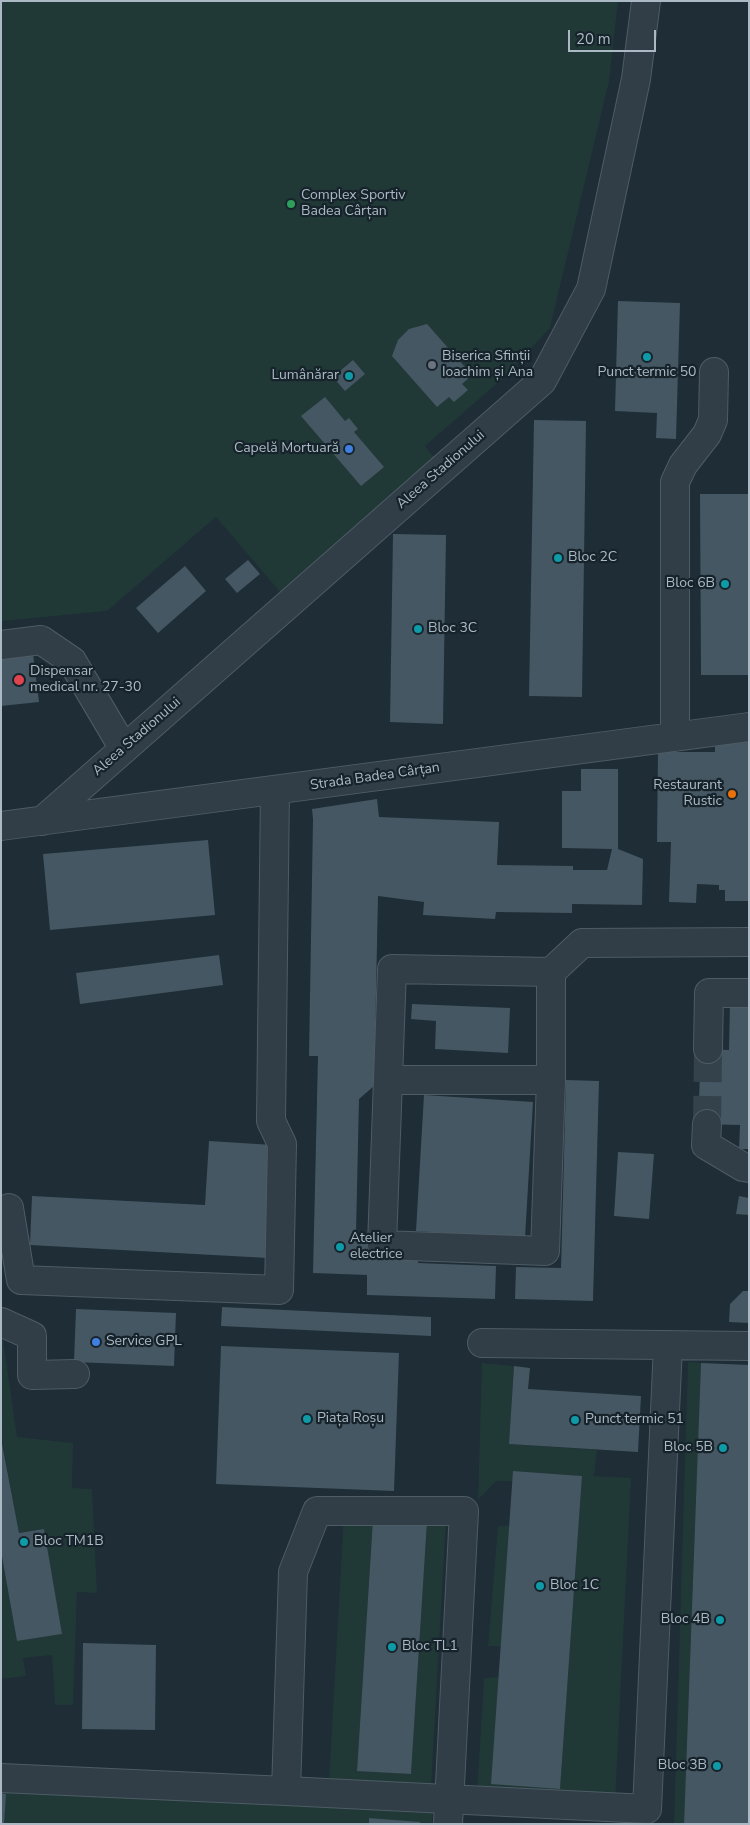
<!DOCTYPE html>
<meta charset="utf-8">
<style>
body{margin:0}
#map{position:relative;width:750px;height:1825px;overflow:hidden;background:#1e2d36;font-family:"Nunito Sans",sans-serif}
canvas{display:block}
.frame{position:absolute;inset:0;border:2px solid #aab9c4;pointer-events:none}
.scale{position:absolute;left:568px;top:30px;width:88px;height:22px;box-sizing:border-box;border:2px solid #aab9c4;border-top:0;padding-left:6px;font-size:15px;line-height:18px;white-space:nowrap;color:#aab9c4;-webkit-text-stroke:4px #17232b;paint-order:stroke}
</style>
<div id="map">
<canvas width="750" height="1825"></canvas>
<div class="frame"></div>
<div class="scale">20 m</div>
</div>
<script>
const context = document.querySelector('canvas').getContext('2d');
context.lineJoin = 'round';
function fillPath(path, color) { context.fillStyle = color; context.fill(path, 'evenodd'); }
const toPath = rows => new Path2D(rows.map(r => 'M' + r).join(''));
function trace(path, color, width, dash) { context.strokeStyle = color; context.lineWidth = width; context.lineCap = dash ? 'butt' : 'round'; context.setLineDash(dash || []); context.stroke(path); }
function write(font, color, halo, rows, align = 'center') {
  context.font = font + ' "Nunito Sans",sans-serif'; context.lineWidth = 4.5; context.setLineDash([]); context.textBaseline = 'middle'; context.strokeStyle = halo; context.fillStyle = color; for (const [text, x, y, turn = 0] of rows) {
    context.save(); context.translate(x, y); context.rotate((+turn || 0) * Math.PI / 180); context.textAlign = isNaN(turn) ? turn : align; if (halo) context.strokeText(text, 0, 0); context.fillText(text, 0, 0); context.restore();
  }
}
fillPath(toPath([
 [1,1,618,1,609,81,550,328,501,380,425,446,435,458,281,593,216,517,107,611,1,621],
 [1,1337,3,1339,17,1437,73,1443,72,1488,92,1489,97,1593,77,1592,73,1705,55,1705,52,1655,23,1658,26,1676,1,1679,1,1551,17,1641,62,1634,44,1529,19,1533,1,1434],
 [688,1362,701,1363,684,1824,674,1824],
 [482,1363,514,1366,509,1444,597,1450,594,1476,631,1478,615,1802,477,1795,484,1678,499,1677,560,1788,582,1476,514,1471,513,1481,496,1481,478,1500],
 [344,1513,446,1519,431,1787,329,1781],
 [373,1519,427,1523,411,1774,357,1770],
 [498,1526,510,1526,501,1646,488,1646],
 [6,1787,433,1810,432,1824,369,1818,369,1824,12,1824,4,1823]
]), '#203937');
fillPath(toPath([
 [618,301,680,303,676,439,656,438,657,413,615,411],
 [427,324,472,375,462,384,468,390,454,402,449,397,437,407,392,356,398,340,409,329],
 [353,360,365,374,345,391,333,377],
 [325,397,345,421,349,418,358,429,354,432,384,467,361,486,301,416],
 [534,420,586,421,582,697,529,696],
 [700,494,749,494,749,675,701,675],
 [393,534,446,535,443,724,390,722],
 [248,560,260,574,237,593,225,579],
 [185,566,206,591,158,633,136,608],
 [33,654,39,702,1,706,1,658],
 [715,742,749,742,749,901,725,901,725,890,719,890,719,885,697,884,696,903,669,902,671,842,657,842,658,752,715,752],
 [581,769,618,769,618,849,643,859,642,905,572,904,572,913,496,912,495,919,423,915,424,902,378,896,374,1086,359,1099,356,1233,368,1233,367,1254,418,1256,418,1263,496,1266,495,1299,367,1295,367,1275,313,1273,318,1056,309,1056,313,819,312,809,377,799,379,817,499,822,497,865,573,866,573,870,607,870,612,849,562,848,562,791,581,791],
 [208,840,215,915,50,930,43,854],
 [219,955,223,985,80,1004,76,973],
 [730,1002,749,1002,749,1149,739,1149,740,1125,698,1124,701,1049,729,1050],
 [412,1004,510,1008,508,1053,435,1049,436,1021,411,1019],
 [566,1080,599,1081,593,1301,515,1299,516,1267,561,1268],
 [424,1095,533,1102,525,1238,416,1231],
 [209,1141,273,1145,268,1258,30,1245,32,1196,205,1205],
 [618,1152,654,1154,649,1219,614,1216],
 [739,1196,749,1198,749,1215,736,1214],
 [743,1291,749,1291,749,1323,729,1322,730,1304],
 [222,1307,431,1317,431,1336,221,1326],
 [76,1309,176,1313,174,1366,74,1362],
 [221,1346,399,1353,394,1491,216,1484],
 [701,1363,749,1365,749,1824,684,1824],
 [514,1366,530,1368,528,1389,641,1396,638,1452,509,1444],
 [1,1438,19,1533,44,1529,62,1634,17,1641,1,1551],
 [513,1471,582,1476,560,1789,491,1784],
 [373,1519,427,1522,411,1774,357,1771],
 [83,1643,156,1645,155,1730,82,1729],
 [1,1793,6,1794,4,1824,1,1824],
 [369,1818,420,1822,420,1824,369,1824]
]), '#455763');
trace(toPath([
 [707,1124,708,1049]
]), '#33424b', 28, [28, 14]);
const minor = toPath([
 [1,645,41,640,72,661,124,749],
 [675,737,675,482,683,465,707,434,713,420,714,372],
 [42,821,542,381,591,289,636,79,646,1],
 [1,826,749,727],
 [551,972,392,969,382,1245,545,1251,551,1080],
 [708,1049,709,993,749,993],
 [388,1080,551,1080,551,972,582,943,749,942],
 [707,1124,706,1145,743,1167,749,1168],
 [9,1208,21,1280,279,1290,282,1144,271,1121,275,790],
 [1,1322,32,1336,32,1375,75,1374],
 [482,1343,749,1346],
 [1,1778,286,1791,293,1572,317,1511,464,1511,448,1824],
 [286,1791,647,1809,668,1345]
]);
trace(minor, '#4e5c65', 30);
trace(minor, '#313e47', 28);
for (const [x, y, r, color] of [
 [291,204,5,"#2e9e5b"],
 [647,357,5,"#0f9aa8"],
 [432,365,5,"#6b7280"],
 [349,376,5,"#0f9aa8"],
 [349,449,5,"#3f7fe0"],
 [558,558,5,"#0f9aa8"],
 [725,584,5,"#0f9aa8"],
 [418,629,5,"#0f9aa8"],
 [19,680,6,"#e0444e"],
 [732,794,5,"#e8710a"],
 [340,1247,5,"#0f9aa8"],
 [96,1342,5,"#3f7fe0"],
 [307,1419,5,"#0f9aa8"],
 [575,1420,5,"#0f9aa8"],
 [723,1448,5,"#0f9aa8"],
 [24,1542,5,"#0f9aa8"],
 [540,1586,5,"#0f9aa8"],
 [720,1620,5,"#0f9aa8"],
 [392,1647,5,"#0f9aa8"],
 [717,1766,5,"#0f9aa8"]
]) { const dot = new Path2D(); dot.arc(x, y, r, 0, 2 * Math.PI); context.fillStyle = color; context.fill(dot); trace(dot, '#17232b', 2); }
write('14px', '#aab9c4', '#17232b', [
 ["Complex Sportiv",301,196],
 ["Badea Cârțan",301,212],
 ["Biserica Sfinții",442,357],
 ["Ioachim și Ana",442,373],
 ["Punct termic 50",647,373,"center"],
 ["Lumânărar",339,376,"right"],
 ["Capelă Mortuară",339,449,"right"],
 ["Bloc 2C",568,558],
 ["Bloc 6B",715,584,"right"],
 ["Bloc 3C",428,629],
 ["Dispensar",30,672],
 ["medical nr. 27-30",30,688],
 ["Restaurant",722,786,"right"],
 ["Rustic",722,802,"right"],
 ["Atelier",350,1239],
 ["electrice",350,1255],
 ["Service GPL",106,1342],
 ["Piața Roșu",317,1419],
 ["Punct termic 51",585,1420],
 ["Bloc 5B",713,1448,"right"],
 ["Bloc TM1B",34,1542],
 ["Bloc 1C",550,1586],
 ["Bloc 4B",710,1620,"right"],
 ["Bloc TL1",402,1647],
 ["Bloc 3B",707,1766,"right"]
], 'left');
write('14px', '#aab9c4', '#17232b', [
 ["Aleea Stadionului",441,470,-41],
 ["Aleea Stadionului",137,737,-41],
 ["Strada Badea Cârțan",375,777,-8]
]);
</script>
